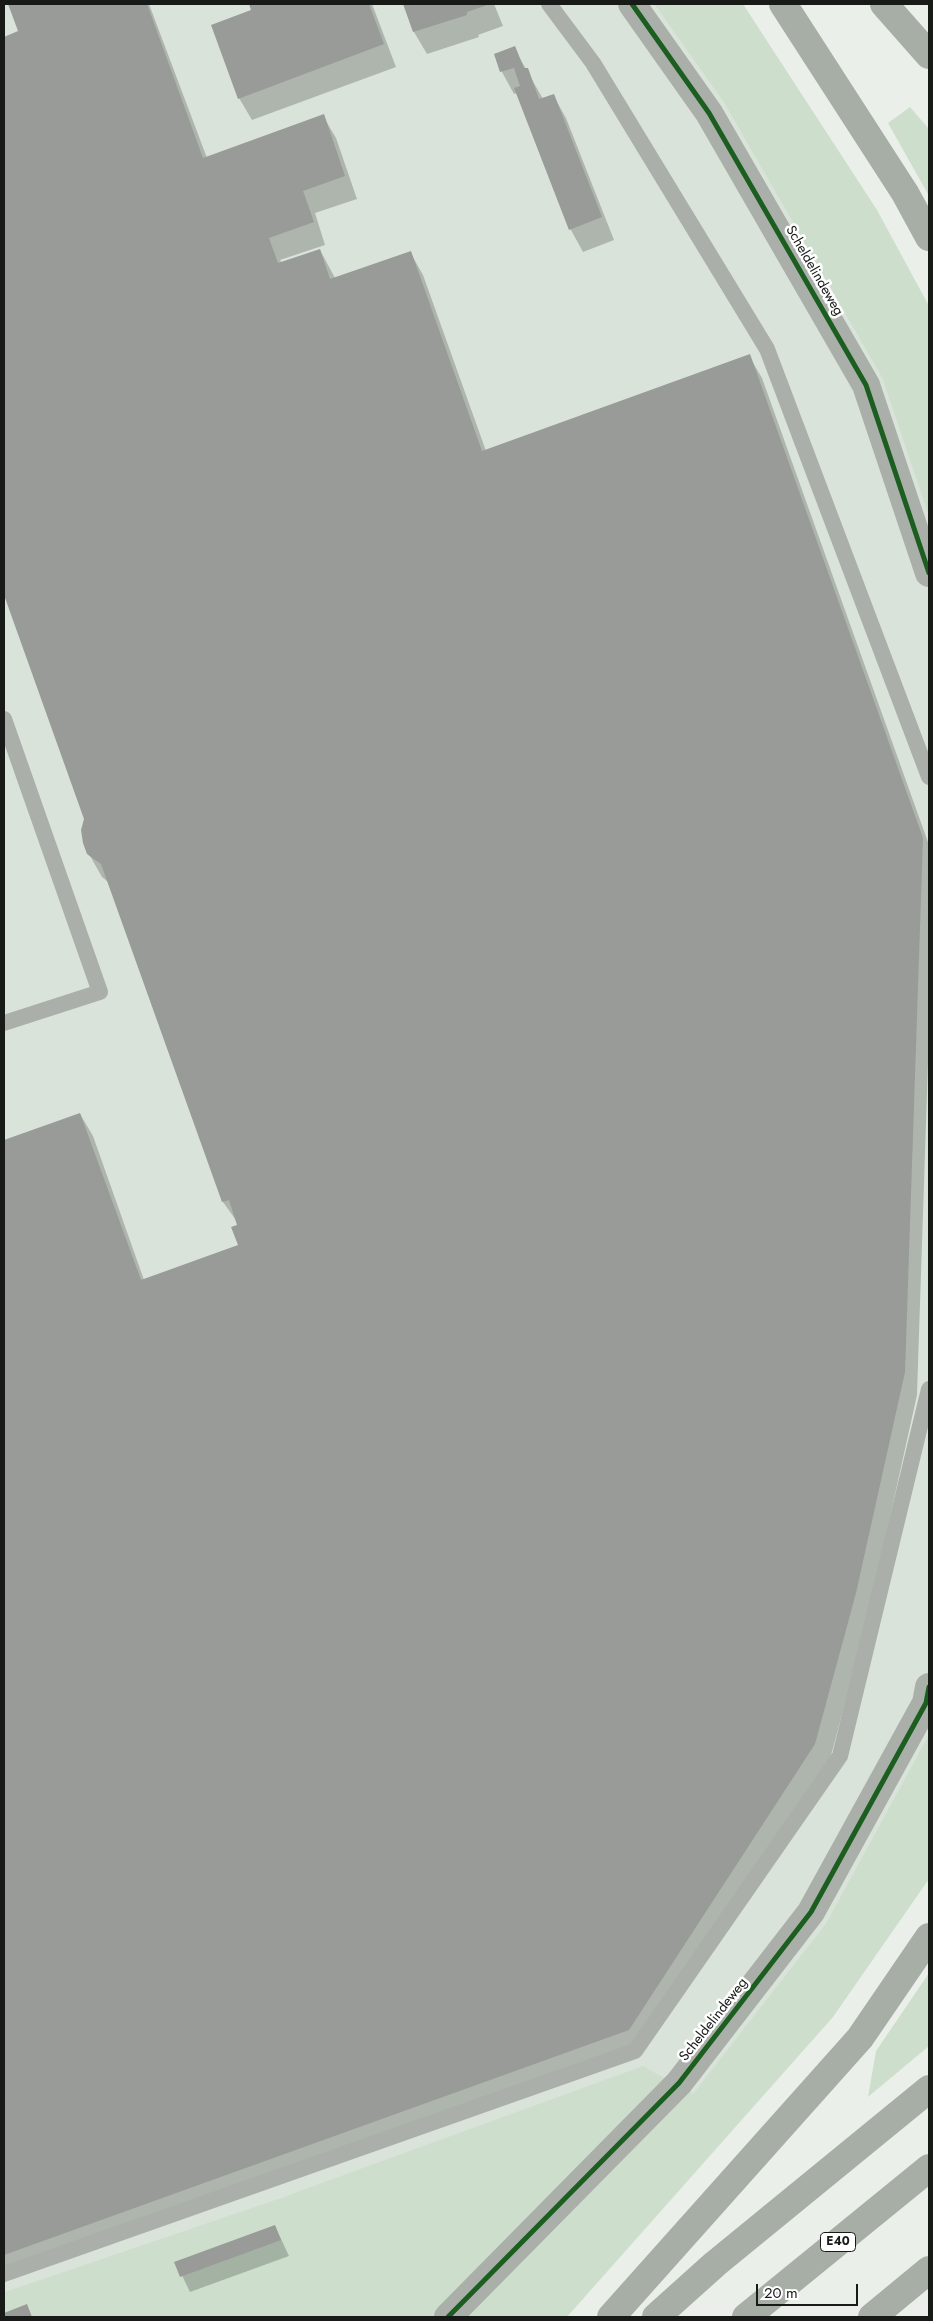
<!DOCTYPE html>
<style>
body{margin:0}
#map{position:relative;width:933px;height:2321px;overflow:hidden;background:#ebefea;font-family:Jost,sans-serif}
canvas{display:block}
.frame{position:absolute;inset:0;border:5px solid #181a18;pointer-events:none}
.scale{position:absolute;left:756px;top:2284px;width:102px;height:22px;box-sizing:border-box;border:2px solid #181a18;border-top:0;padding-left:6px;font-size:15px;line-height:18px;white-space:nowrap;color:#181a18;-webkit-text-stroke:4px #fff;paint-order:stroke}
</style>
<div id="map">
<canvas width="933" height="2321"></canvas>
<div class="frame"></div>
<div class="scale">20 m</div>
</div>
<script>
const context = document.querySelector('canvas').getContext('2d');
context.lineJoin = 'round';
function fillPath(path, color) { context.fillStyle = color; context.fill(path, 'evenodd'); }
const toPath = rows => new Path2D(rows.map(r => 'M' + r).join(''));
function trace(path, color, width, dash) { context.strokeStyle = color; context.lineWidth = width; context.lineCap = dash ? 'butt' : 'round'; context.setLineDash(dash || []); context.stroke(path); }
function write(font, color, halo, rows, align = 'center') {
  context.font = font + ' Jost,sans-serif'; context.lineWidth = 5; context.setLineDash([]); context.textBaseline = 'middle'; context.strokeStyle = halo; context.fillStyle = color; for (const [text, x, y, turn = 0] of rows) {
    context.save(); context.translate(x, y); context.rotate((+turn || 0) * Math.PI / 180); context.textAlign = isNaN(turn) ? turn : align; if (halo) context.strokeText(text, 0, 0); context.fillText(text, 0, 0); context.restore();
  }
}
fillPath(toPath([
 [4,4,654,4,724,103,882,378,929,517,929,1734,826,1923,693,2095,286,2196,4,2292]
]), '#dae3d9');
fillPath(toPath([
 [654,4,743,4,877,210,929,306,929,517,882,378,724,103],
 [910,107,929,129,929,196,888,123],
 [929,1734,929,1879,833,2017,567,2317,4,2317,4,2292,286,2196,643,2066,693,2094,826,1923],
 [929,1973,929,2046,868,2097,876,2051]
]), '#cddfcc');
fillPath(toPath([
 [9,4,149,4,207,158,323,116,336,138,357,199,315,213,325,245,280,260,282,263,320,250,335,278,410,252,423,275,486,451,749,356,762,378,929,845,929,1032,917,1395,868,1616,828,1767,641,2052,4,2282,4,1142,80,1114,93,1136,144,1280,240,1246,238,1223,223,1202,108,882,102,877,89,854,85,818,4,591,4,38,20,32],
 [250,4,372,4,396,67,252,120,239,98,253,11],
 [404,4,494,4,503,26,478,35,479,37,427,54,414,32],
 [514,48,543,99,553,95,566,118,614,240,583,252,571,230,517,93,514,94,502,72,496,54],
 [275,2226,289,2256,190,2292,176,2263]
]), '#0003');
fillPath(toPath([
 [8,4,147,4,203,158,324,114,345,176,303,191,314,222,269,238,278,263,320,249,330,279,411,251,482,451,750,354,923,838,905,1372,856,1593,815,1744,629,2030,4,2255,4,1140,80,1113,141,1280,238,1245,231,1227,237,1225,229,1200,222,1202,101,864,87,854,83,843,81,830,84,819,4,595,4,37,18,31],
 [249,4,369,4,384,44,238,99,211,25,251,10],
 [403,4,490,4,467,12,467,15,413,32],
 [515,46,524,68,528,68,539,99,554,94,602,217,569,230,514,88,520,86,514,68,500,72,494,54],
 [275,2225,281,2240,180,2277,174,2262],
 [27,2304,32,2317,4,2317,4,2313]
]), '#989b98');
trace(toPath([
 [549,4,593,63,767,349,929,777],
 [4,719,100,992,4,1023],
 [4,2274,635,2051,840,1756,929,1389]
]), '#aaafaa', 16);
trace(toPath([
 [632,4,709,113,866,385,929,573],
 [448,2317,679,2083,811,1912,926,1703,929,1687]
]), '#aaafaa', 28);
trace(toPath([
 [783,4,905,193,929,237],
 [884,4,929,55],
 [611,2317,860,2038,929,1937],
 [656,2317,715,2264,929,2089],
 [746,2317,929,2168],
 [872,2317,929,2270]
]), '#a7aea6', 28);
trace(toPath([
 [632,4,709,113,866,385,929,573],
 [448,2317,679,2083,811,1912,926,1703,929,1687]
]), '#1b5e20', 5);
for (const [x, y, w] of [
 [838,2242,35]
]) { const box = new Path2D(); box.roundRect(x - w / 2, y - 9.5, w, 19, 4); context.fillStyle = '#fff'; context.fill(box); trace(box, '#181a18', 1); }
write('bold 12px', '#181a18', null, [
 ["E40",838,2242]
]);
write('14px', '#181a18', '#fff', [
 ["Scheldelindeweg",814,271,60],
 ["Scheldelindeweg",714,2020,-52]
]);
</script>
